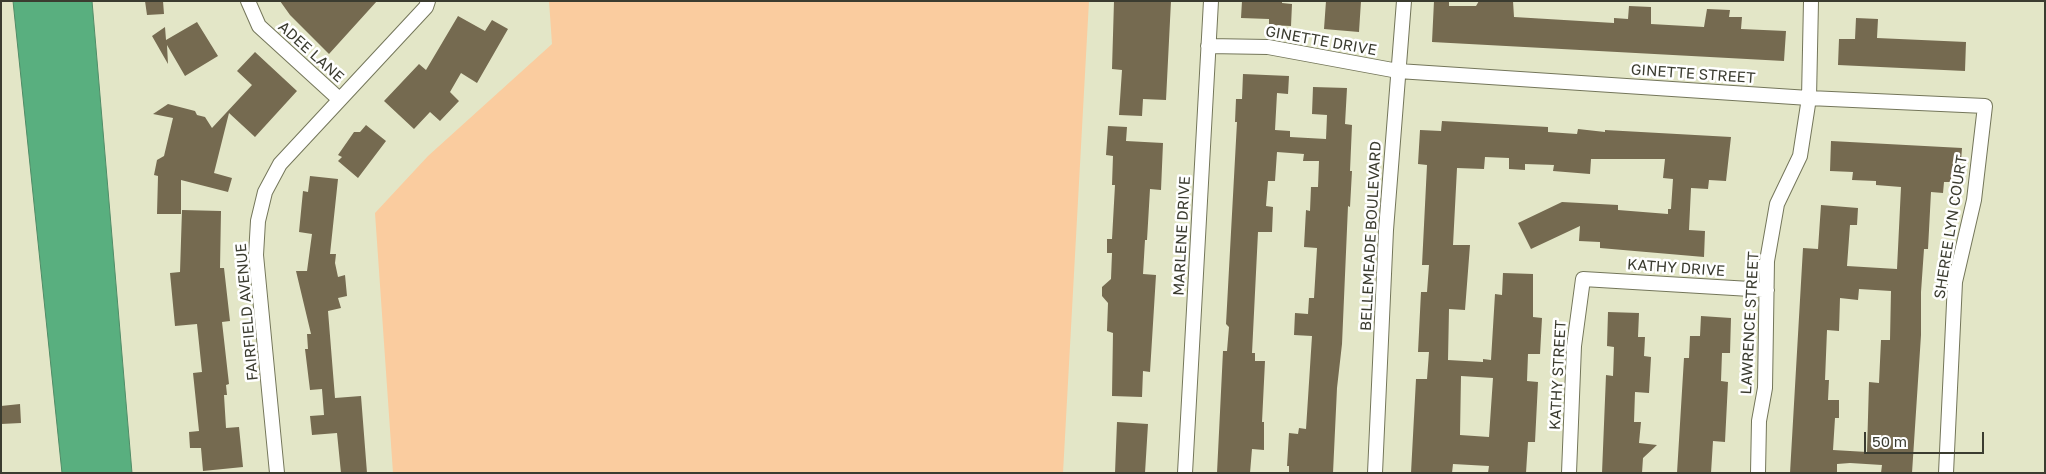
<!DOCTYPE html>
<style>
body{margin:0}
#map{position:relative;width:2046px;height:474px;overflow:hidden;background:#e3e6c7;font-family:"Golos Text",sans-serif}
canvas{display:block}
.frame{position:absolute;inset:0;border:2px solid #3b3c30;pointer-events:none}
.scale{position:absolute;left:1864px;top:432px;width:120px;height:22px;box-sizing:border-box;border:2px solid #3b3c30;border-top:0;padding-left:6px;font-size:15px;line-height:18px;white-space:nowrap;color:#3b3c30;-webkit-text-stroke:4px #fff;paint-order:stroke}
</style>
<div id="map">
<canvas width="2046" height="474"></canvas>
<div class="frame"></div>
<div class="scale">50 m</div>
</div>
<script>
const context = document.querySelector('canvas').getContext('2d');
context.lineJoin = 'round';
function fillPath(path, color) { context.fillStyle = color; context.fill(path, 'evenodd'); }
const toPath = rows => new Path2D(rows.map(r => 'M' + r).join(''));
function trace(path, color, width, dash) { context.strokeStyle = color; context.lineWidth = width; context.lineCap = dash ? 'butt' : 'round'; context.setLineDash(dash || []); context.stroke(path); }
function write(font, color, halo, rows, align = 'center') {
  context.font = font + ' "Golos Text",sans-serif'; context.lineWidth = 5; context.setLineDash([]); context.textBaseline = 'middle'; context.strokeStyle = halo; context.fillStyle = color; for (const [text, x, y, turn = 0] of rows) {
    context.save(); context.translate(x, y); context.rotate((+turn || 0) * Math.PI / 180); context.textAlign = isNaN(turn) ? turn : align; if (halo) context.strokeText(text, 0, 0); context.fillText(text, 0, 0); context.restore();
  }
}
fillPath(toPath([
 [549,1,1089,1,1063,473,393,473,375,213,428,156,552,44]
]), '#facc9f');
const water = toPath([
 [13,1,92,1,132,473,62,473,13,1]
]);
fillPath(water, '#59af7f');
trace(water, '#508c67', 1);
fillPath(toPath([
 [145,1,163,1,164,14,147,15],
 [280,1,377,1,329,54,290,15],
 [1114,1,1171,1,1166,100,1143,99,1142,116,1119,115,1122,70,1112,69],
 [1242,1,1282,1,1282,3,1292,4,1291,26,1269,25,1269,19,1241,18],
 [1326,1,1361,1,1359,32,1324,29],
 [1434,1,1449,1,1449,6,1476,6,1479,1,1513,1,1514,17,1614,23,1614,18,1628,19,1629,6,1651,7,1651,24,1704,27,1707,9,1730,10,1729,17,1742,17,1741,29,1786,31,1784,61,1432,42],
 [458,16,485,31,492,20,508,29,477,83,461,73,450,92,459,101,440,121,430,112,414,129,384,101,419,64,426,70],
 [1856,18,1878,19,1877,38,1966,42,1965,71,1838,65,1839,39,1855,39],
 [197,22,218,56,185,76,167,45,168,64,152,36,165,27,166,40],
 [255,52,297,91,255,137,229,113,214,173,232,178,228,192,181,180,181,214,157,214,158,176,154,175,157,160,164,156,173,118,153,114,168,104,195,111,197,115,205,117,212,128,252,85,237,71],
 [1243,74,1289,76,1288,94,1277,93,1275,130,1290,131,1290,137,1326,139,1327,115,1312,114,1313,87,1347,88,1345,124,1352,125,1350,171,1352,171,1350,207,1348,206,1342,344,1337,388,1333,473,1289,473,1289,466,1287,466,1289,433,1298,434,1299,428,1306,429,1312,336,1294,335,1295,313,1308,314,1309,298,1314,298,1317,248,1304,247,1306,210,1310,211,1311,187,1318,187,1319,161,1303,161,1304,154,1277,152,1275,181,1268,181,1266,206,1273,207,1272,232,1258,232,1252,353,1255,353,1255,361,1265,361,1262,422,1264,422,1264,450,1252,449,1250,473,1217,473,1223,351,1227,351,1229,327,1226,324,1237,122,1235,122,1236,99,1242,99],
 [1442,121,1548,127,1548,132,1577,134,1578,129,1605,132,1605,130,1731,137,1726,181,1709,180,1708,189,1691,188,1689,230,1705,231,1704,257,1600,248,1600,242,1579,241,1580,226,1531,249,1518,223,1562,202,1618,205,1618,210,1668,214,1668,209,1671,209,1673,179,1663,178,1665,159,1591,159,1590,174,1553,171,1554,165,1525,164,1525,170,1509,169,1509,158,1485,157,1484,169,1457,168,1453,245,1470,245,1465,310,1449,309,1448,360,1483,362,1483,359,1491,360,1495,294,1502,295,1503,273,1533,274,1533,317,1542,318,1540,354,1528,354,1527,381,1538,382,1535,442,1528,442,1526,473,1488,473,1489,466,1453,464,1452,473,1411,473,1416,379,1427,379,1429,352,1418,352,1421,292,1427,292,1429,265,1422,265,1427,165,1418,164,1420,130,1441,131],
 [1461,376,1493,378,1489,437,1460,435],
 [366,125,386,141,358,178,338,161,342,157,338,155,354,132,360,132],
 [1108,126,1127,127,1126,141,1163,143,1161,190,1150,189,1147,240,1145,240,1143,274,1156,275,1150,372,1143,371,1142,397,1112,396,1113,333,1107,331,1108,303,1102,296,1102,287,1111,279,1112,253,1107,253,1107,239,1112,239,1115,185,1112,185,1113,156,1106,155],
 [1831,141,1962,148,1960,175,1951,174,1951,182,1944,182,1943,193,1931,192,1928,249,1924,249,1921,292,1921,335,1912,473,1881,473,1882,465,1850,463,1837,464,1837,473,1790,473,1803,248,1818,249,1821,205,1858,208,1857,225,1850,225,1847,266,1897,269,1901,187,1876,185,1876,181,1852,180,1853,172,1830,171],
 [1859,289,1891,291,1890,340,1881,340,1879,383,1869,382,1867,452,1833,450,1835,418,1839,418,1839,400,1828,400,1829,380,1825,380,1827,330,1839,331,1840,298,1858,300],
 [310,176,338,179,330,254,336,254,335,263,338,277,345,275,347,296,338,298,341,308,328,311,335,398,361,396,367,473,341,473,337,433,312,435,310,416,324,415,322,389,310,390,305,349,308,349,307,334,311,334,296,271,307,271,312,234,299,232,303,191,308,192],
 [182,210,221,211,220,268,224,268,230,321,222,322,229,384,226,385,227,395,224,395,226,428,239,427,243,467,203,471,201,448,190,448,189,432,199,431,193,373,202,372,197,324,175,326,170,273,180,272],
 [1608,312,1639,313,1638,337,1645,337,1644,356,1651,357,1649,393,1635,392,1634,422,1641,422,1639,443,1657,445,1643,458,1642,473,1602,473,1606,375,1613,376,1614,347,1607,346],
 [1701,316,1731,318,1730,353,1722,353,1721,381,1728,382,1725,442,1713,441,1711,473,1677,473,1684,358,1689,358,1690,336,1700,336],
 [20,404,21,423,1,424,1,406],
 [1117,422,1148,424,1145,473,1115,473]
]), '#756a50');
const street = toPath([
 [248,1,259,26,339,99],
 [1208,46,1268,47,1398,71,1809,98,1985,106,1974,200,1955,282,1946,473],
 [277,473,256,255,258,221,265,192,280,164,426,7,428,1],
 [1185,473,1211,1],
 [1375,473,1386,230,1404,1],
 [1569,473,1574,346,1583,279,1767,290],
 [1758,473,1759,421,1765,388,1767,261,1777,204,1800,156,1809,98,1811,1]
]);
trace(street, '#74765a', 16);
trace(street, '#fff', 14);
write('15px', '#3b3c30', '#fff', [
 ["GINETTE DRIVE",1321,41,10],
 ["ADEE LANE",311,52,42],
 ["GINETTE STREET",1693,74,4],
 ["SHEREE LYN COURT",1951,227,-81],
 ["MARLENE DRIVE",1182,236,-87],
 ["BELLEMEADE BOULEVARD",1371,236,-87],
 ["KATHY DRIVE",1676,268,4],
 ["FAIRFIELD AVENUE",247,312,-95],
 ["LAWRENCE STREET",1750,323,-87],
 ["KATHY STREET",1558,375,-87]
]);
</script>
